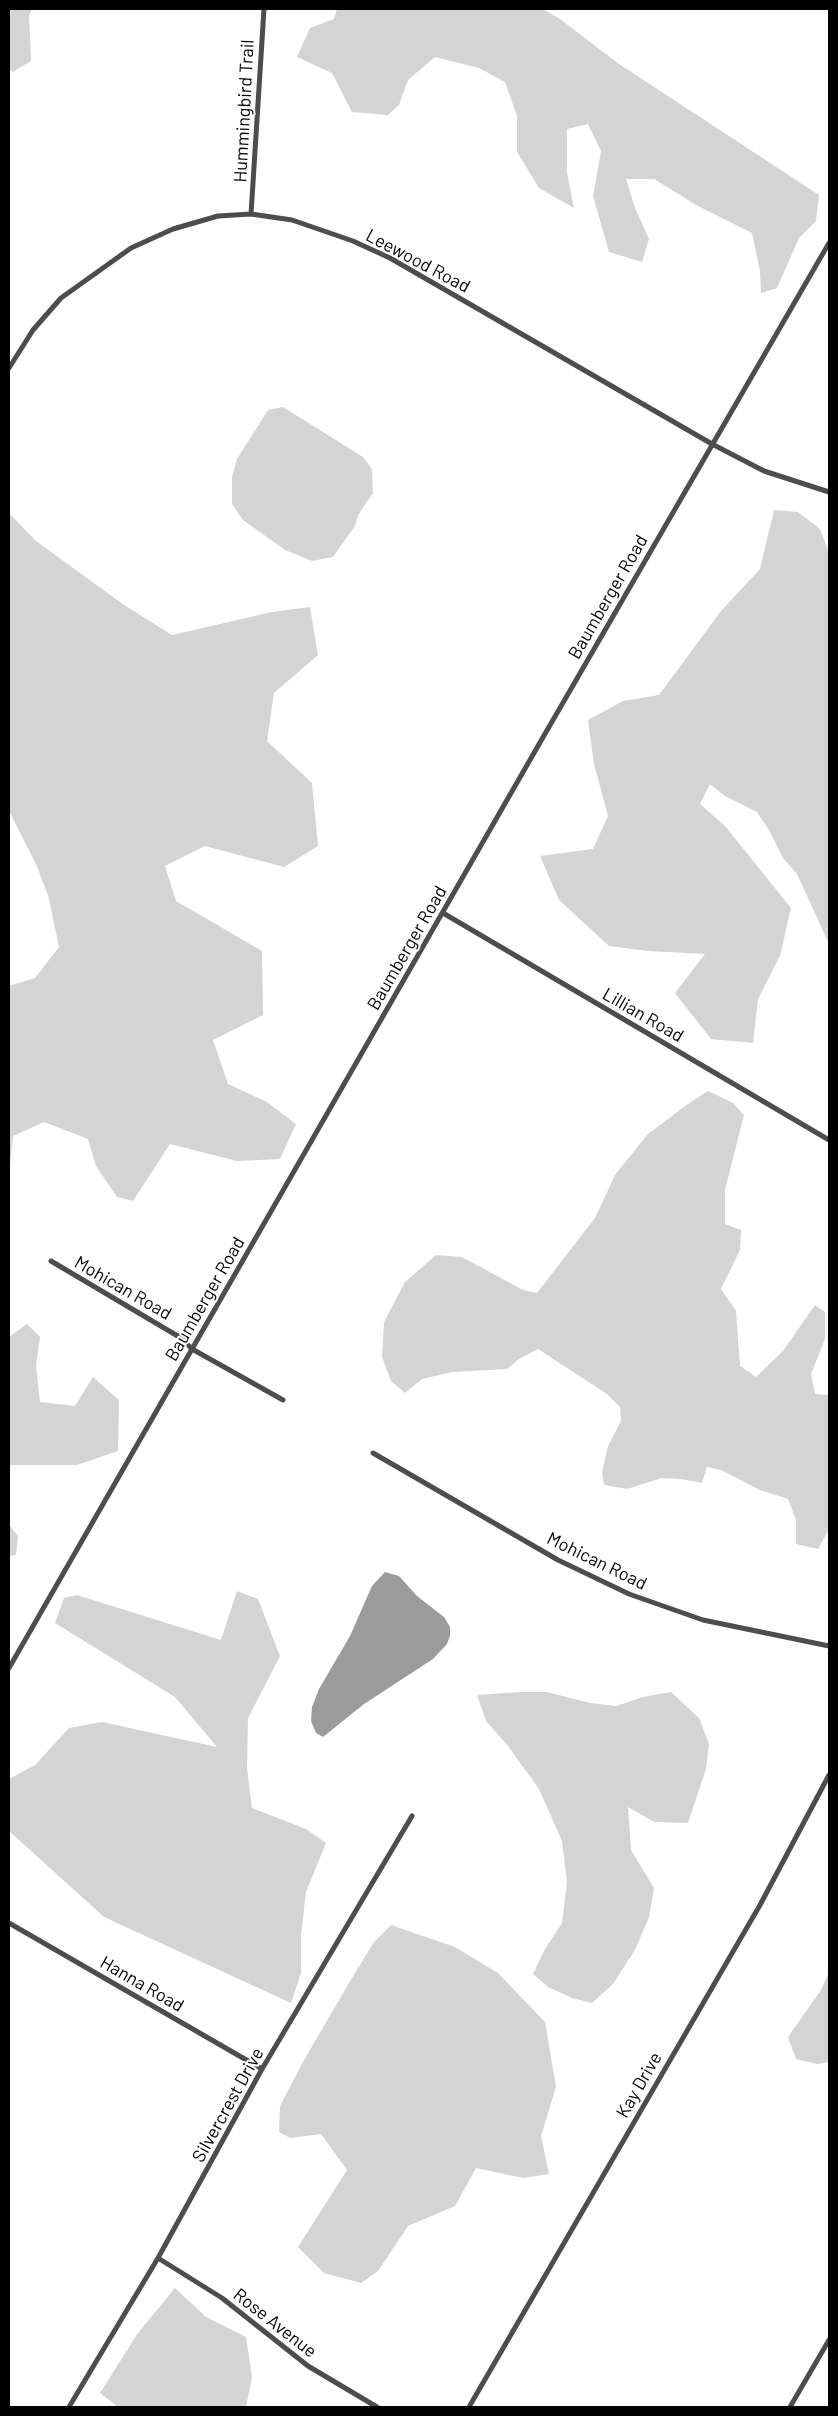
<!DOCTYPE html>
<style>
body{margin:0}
#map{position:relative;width:838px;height:2416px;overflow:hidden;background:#fff;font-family:Barlow,sans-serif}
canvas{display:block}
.frame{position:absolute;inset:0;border:10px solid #000;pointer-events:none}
</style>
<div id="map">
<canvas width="838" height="2416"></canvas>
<div class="frame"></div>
</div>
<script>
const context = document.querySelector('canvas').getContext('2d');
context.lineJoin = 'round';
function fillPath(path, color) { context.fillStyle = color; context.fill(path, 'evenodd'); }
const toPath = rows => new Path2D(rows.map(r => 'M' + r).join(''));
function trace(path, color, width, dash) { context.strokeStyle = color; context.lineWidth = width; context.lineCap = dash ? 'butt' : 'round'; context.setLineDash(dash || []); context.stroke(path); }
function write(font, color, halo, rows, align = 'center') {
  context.font = font + ' Barlow,sans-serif'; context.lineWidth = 4; context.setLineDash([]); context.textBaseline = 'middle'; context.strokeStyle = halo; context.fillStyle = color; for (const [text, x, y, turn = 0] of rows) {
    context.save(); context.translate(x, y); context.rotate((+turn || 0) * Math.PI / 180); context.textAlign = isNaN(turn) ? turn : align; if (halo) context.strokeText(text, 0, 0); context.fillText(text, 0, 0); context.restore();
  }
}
fillPath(toPath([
 [9,9,32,9,29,16,31,61,13,72,9,69],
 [337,9,543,9,560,19,619,64,819,195,816,221,799,238,777,288,761,293,760,271,752,233,696,205,654,179,626,179,635,208,649,239,642,262,609,252,593,196,601,151,588,124,567,129,567,173,574,208,539,188,517,152,517,116,505,82,479,68,435,57,408,80,399,105,388,115,352,112,332,73,297,57,310,28,334,19],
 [283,407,363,457,372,469,373,493,358,515,355,526,333,557,312,561,285,550,243,520,232,504,232,477,237,459,268,410],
 [774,510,798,512,820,529,829,553,829,944,797,874,783,858,769,830,757,812,725,796,710,784,700,804,725,826,791,908,780,956,758,999,753,1043,711,1039,675,993,705,954,648,951,609,946,559,900,540,856,593,849,608,816,594,764,588,720,623,701,659,695,721,611,760,569],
 [9,513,36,541,76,570,124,605,172,635,272,612,310,607,318,655,274,693,267,741,312,783,318,846,284,867,205,846,165,866,176,901,262,951,263,1015,213,1040,228,1084,267,1102,296,1124,280,1159,237,1161,170,1144,133,1201,117,1197,96,1166,88,1139,44,1122,13,1136,9,1174,9,986,35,978,59,947,48,895,36,864,9,811],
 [708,1091,733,1103,744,1115,725,1190,725,1224,741,1230,740,1250,721,1289,736,1311,740,1366,756,1377,783,1351,815,1305,825,1312,825,1339,811,1374,815,1394,829,1395,829,1529,818,1549,796,1544,796,1520,788,1499,760,1490,721,1470,707,1467,702,1483,681,1479,662,1478,627,1489,604,1485,602,1472,608,1446,621,1421,620,1407,607,1394,538,1349,519,1359,507,1369,452,1372,422,1379,405,1393,391,1381,382,1357,384,1322,405,1282,436,1255,462,1257,523,1290,537,1293,595,1218,615,1175,647,1135,685,1106],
 [27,1324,40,1337,36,1366,40,1402,75,1406,93,1377,119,1400,118,1451,77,1465,9,1465,9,1337],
 [9,1525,18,1536,16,1555,9,1556],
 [237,1591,258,1599,280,1656,248,1718,247,1768,252,1808,306,1829,326,1843,306,1892,301,1935,301,1973,291,2003,104,1917,9,1831,9,1779,35,1765,69,1728,102,1722,217,1747,175,1697,55,1623,64,1598,77,1595,221,1640],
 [521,1692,547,1692,590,1703,616,1706,643,1697,671,1692,699,1718,709,1744,706,1769,688,1823,654,1822,628,1807,631,1850,654,1888,649,1917,635,1950,613,1984,592,2003,572,1998,548,1987,533,1974,544,1951,562,1923,567,1882,562,1841,539,1789,508,1746,486,1721,477,1695],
 [391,1925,455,1947,498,1973,545,2022,556,2087,541,2136,549,2174,523,2178,476,2168,455,2206,408,2226,378,2271,361,2283,324,2273,298,2247,347,2170,321,2134,290,2138,279,2132,280,2106,304,2060,349,1983,374,1942],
 [829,1972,829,2062,817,2064,796,2059,788,2037,821,1990],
 [175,2288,206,2317,246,2337,252,2377,246,2407,118,2407,100,2393,138,2333]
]), '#d4d4d4');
fillPath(toPath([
 [385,1572,399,1576,417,1596,444,1617,450,1627,450,1636,447,1644,433,1659,364,1704,323,1737,316,1733,311,1721,312,1707,319,1689,350,1636,372,1586]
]), '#9b9b9b');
trace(toPath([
 [251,214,264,9],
 [9,368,33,330,61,298,131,248,173,229,218,216,251,214,292,220,353,241,390,258,712,444,764,471,829,492],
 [443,913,829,1140],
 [51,1261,181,1338,192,1349,283,1400],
 [373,1453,558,1560,629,1594,703,1620,829,1646],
 [9,1668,542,739,829,243],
 [9,1923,262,2069],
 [158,2258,222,2298,308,2366,377,2407],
 [69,2407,158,2258,262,2069,412,1816],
 [469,2407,760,1905,829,1775],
 [790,2407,829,2340]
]), '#4d4d4d', 5);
write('18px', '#000', '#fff', [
 ["Hummingbird Trail",244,111,-87],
 ["Leewood Road",418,261,28],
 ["Baumberger Road",608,597,-60],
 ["Baumberger Road",407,948,-60],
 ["Lillian Road",643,1015,30],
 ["Mohican Road",123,1288,30],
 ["Baumberger Road",205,1299,-60],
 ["Mohican Road",597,1561,26],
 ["Hanna Road",142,1984,30],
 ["Kay Drive",639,2085,-60],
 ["Silvercrest Drive",228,2105,-61],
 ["Rose Avenue",275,2323,38]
]);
</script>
